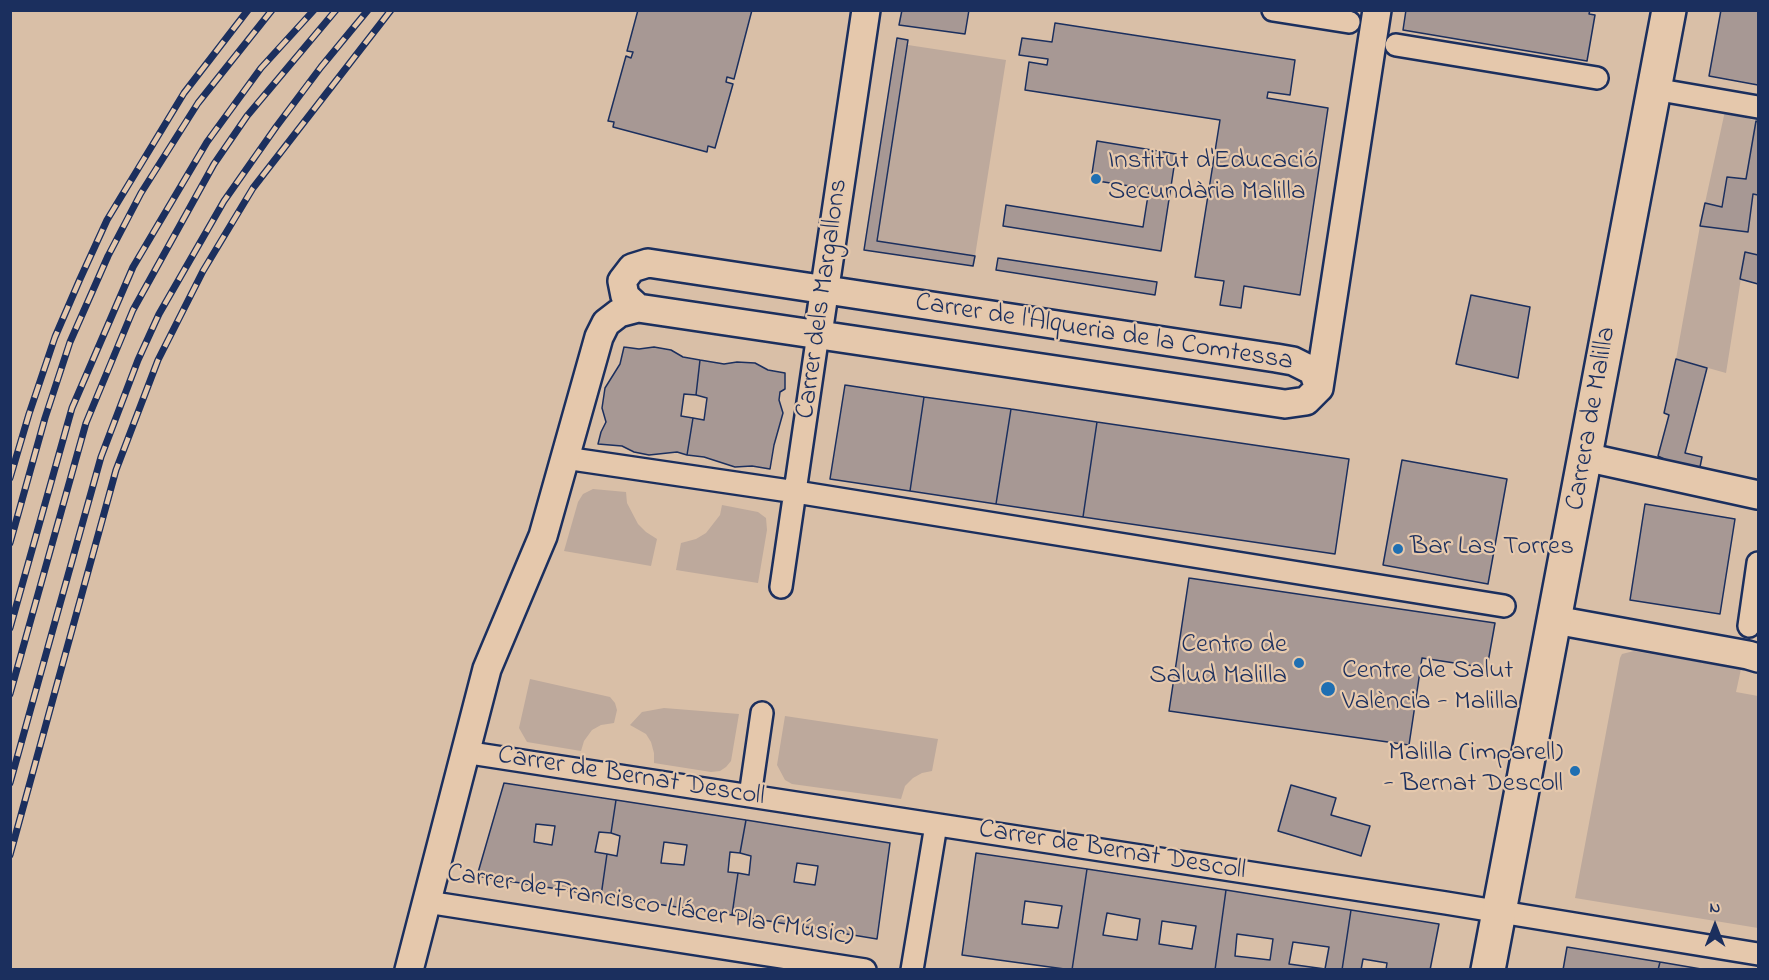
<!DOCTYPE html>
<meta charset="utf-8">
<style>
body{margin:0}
#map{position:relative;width:1769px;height:980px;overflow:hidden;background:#d9bfa7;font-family:"Indie Flower",sans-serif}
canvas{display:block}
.frame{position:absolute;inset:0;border:12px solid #1b2f5e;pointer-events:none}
.north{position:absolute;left:1685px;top:896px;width:60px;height:60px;-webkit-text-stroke:4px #e5c8ac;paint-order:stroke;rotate:0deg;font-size:16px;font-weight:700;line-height:24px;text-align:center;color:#1b2f5e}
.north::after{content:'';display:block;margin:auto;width:21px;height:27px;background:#1b2f5e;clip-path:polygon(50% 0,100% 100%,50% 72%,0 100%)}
</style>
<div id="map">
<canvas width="1769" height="980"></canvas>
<div class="frame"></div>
<div class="north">N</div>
</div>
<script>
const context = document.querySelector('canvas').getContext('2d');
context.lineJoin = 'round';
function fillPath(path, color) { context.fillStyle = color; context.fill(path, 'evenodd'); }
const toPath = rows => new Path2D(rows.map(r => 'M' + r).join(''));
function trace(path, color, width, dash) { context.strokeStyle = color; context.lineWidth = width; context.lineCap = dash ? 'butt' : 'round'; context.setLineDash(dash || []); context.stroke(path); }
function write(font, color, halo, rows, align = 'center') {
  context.font = font + ' "Indie Flower",sans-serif'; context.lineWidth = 4.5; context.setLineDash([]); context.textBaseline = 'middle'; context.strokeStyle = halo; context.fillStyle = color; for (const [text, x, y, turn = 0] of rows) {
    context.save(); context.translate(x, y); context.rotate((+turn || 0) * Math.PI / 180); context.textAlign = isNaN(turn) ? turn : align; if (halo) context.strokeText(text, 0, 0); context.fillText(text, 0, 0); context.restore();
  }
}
fillPath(toPath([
 [908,45,1006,60,975,256,877,241],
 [1725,111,1756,121,1746,179,1727,177,1722,207,1705,203],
 [1753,194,1758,195,1758,255,1745,253,1726,373,1676,359,1700,226,1748,232],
 [593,489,626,492,627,503,638,524,646,532,657,539,651,566,564,551,578,502,583,494],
 [722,505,758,512,766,518,767,530,758,583,676,570,681,543,696,539,706,533,720,515],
 [1634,651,1741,669,1736,692,1758,696,1758,928,1575,898,1620,658,1622,654],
 [530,679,610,697,615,703,617,710,614,723,601,725,592,730,584,741,581,751,527,742,519,728],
 [664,708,739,714,731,761,726,767,720,771,711,772,654,763,654,753,651,742,646,734,630,725,642,712],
 [785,716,938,739,932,771,922,773,913,778,905,786,901,799,792,784,785,780,777,765]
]), '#bda99c');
const building = toPath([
 [638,10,752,10,734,79,727,77,726,82,733,84,715,148,708,146,707,152,613,127,614,122,608,121,626,56,631,58,633,52,627,51,638,10],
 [902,10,969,10,965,34,899,25,902,10],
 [1406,10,1590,10,1589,14,1595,15,1587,61,1403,30,1406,10],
 [1721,10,1758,10,1758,85,1709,76,1721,10],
 [1055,23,1295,60,1290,95,1268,92,1267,98,1328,108,1300,295,1244,286,1241,308,1220,305,1224,281,1195,277,1220,120,1025,90,1029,62,1047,65,1048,59,1019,55,1022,38,1052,42,1055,23],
 [897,38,908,40,877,241,975,256,973,266,864,250,897,38],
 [1756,121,1758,122,1758,195,1753,194,1748,232,1700,226,1705,203,1722,207,1727,177,1746,179,1756,121],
 [1097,141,1176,154,1161,251,1003,226,1006,205,1143,227,1149,189,1091,180,1097,141],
 [1745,252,1758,255,1758,284,1740,279,1745,252],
 [998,258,1157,282,1155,295,996,270,998,258],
 [1471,295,1530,307,1518,378,1456,364,1471,295],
 [624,347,639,349,654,347,671,350,683,357,700,360,696,395,684,394,681,416,693,418,687,455,677,452,649,455,634,452,622,446,598,444,601,432,606,422,602,408,605,388,620,364,624,347],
 [1676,359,1707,368,1685,453,1702,457,1699,472,1680,467,1658,456,1669,415,1664,413,1676,359],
 [700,360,724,364,737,362,755,363,768,370,785,373,785,389,780,392,779,400,783,413,774,445,770,469,752,466,735,467,704,457,687,455,693,418,704,420,707,398,696,395,700,360],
 [845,385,924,397,910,491,830,479,845,385],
 [924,397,1011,409,996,504,910,491,924,397],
 [1011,409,1097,422,1083,517,996,504,1011,409],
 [1097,422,1349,459,1335,554,1083,517,1097,422],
 [1402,460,1507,479,1488,584,1383,565,1402,460],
 [1645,504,1735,519,1720,614,1630,600,1645,504],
 [1189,578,1495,623,1487,668,1422,658,1409,745,1169,711,1189,578],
 [504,783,616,800,611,833,599,832,595,852,607,854,601,896,477,876,504,783],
 [536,824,555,826,552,845,534,842,536,824],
 [1291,785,1336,798,1331,815,1370,826,1361,856,1278,831,1291,785],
 [616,800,746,820,740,853,730,852,728,872,738,873,732,915,601,896,607,854,617,856,620,836,611,833,616,800],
 [664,842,687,845,684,865,661,863,664,842],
 [746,820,890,843,877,939,732,915,738,873,749,875,751,856,740,853,746,820],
 [797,863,818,866,815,885,794,882,797,863],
 [976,853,1087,869,1072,970,962,955,976,853],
 [1025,901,1062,906,1058,928,1022,924,1025,901],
 [1087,869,1226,890,1215,970,1072,970,1087,869],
 [1107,913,1140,919,1137,940,1103,935,1107,913],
 [1162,921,1196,926,1192,949,1159,944,1162,921],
 [1226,890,1351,910,1342,970,1215,970,1226,890],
 [1237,934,1273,939,1270,960,1235,956,1237,934],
 [1293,942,1329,947,1325,969,1289,964,1293,942],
 [1351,910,1439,924,1430,970,1386,970,1387,963,1363,959,1361,970,1342,970,1351,910],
 [1567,947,1660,962,1658,970,1563,970,1567,947],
 [1660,962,1707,970,1658,970,1660,962]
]);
fillPath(building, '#a79894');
trace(building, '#1b2f5e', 1.5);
const pedestrian = toPath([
 [1273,10,1349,22],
 [1396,45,1597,78],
 [1654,89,1758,107],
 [565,458,796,492,1504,606],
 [781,587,818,334],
 [1749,626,1758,563],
 [464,752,1446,903,1758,954],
 [750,796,762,713],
 [427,902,865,970],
 [912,970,936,825]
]);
const minor = toPath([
 [638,308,625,296,622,281,632,268,648,263,1276,358,1293,361,1313,371,1319,388],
 [818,334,866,10],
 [1319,388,1377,10],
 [1585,457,1758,495],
 [1555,620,1748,655,1758,658],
 [409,970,487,669,543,536,599,337,606,323,619,313,638,308,1285,404,1306,401,1319,388]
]);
const tertiary = toPath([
 [1488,970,1669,10]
]);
trace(pedestrian, '#1b2f5e', 26);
trace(minor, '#1b2f5e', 32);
trace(tertiary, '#1b2f5e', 38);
trace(pedestrian, '#e5c8ac', 21);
trace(minor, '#e5c8ac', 27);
trace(tertiary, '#e5c8ac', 33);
const rail = toPath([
 [10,478,29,414,55,337,80,279,107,220,184,93,248,10],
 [10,543,45,418,70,342,108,256,141,193,198,103,272,10],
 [10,628,72,408,133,267,207,142,261,68,314,10],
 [10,694,86,423,133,310,214,164,247,116,336,10],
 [10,783,101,457,138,360,159,314,224,201,276,127,321,67,368,10],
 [10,855,116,470,158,360,203,271,253,188,391,10]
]);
trace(rail, '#1b2f5e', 7);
trace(rail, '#e5c8ac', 4.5, [14]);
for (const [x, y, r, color] of [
 [1096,179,6,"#1f6fb2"],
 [1398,549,6,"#1f6fb2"],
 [1299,663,6,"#1f6fb2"],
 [1328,689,8,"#1f6fb2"],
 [1575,771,6,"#1f6fb2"]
]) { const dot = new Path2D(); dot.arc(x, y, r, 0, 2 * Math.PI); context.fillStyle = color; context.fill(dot); trace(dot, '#e5c8ac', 2); }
write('27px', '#1b2f5e', '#e5c8ac', [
 ["Institut d'Educació",1108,163],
 ["Secundària Malilla",1108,194],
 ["Bar Las Torres",1410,549],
 ["Centro de",1287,647,"right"],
 ["Salud Malilla",1287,678,"right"],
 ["Centre de Salut",1342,673],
 ["València - Malilla",1342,704],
 ["Malilla (imparell)",1563,755,"right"],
 ["- Bernat Descoll",1563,786,"right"]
], 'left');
write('27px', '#1b2f5e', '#e5c8ac', [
 ["Carrer dels Margallons",824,299,-82],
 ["Carrer de l'Alqueria de la Comtessa",1104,334,9],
 ["Carrera de Malilla",1593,419,-80],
 ["Carrer de Bernat Descoll",631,778,9],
 ["Carrer de Bernat Descoll",1112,852,9],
 ["Carrer de Francisco Llácer Pla (Músic)",650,907,9]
]);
</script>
